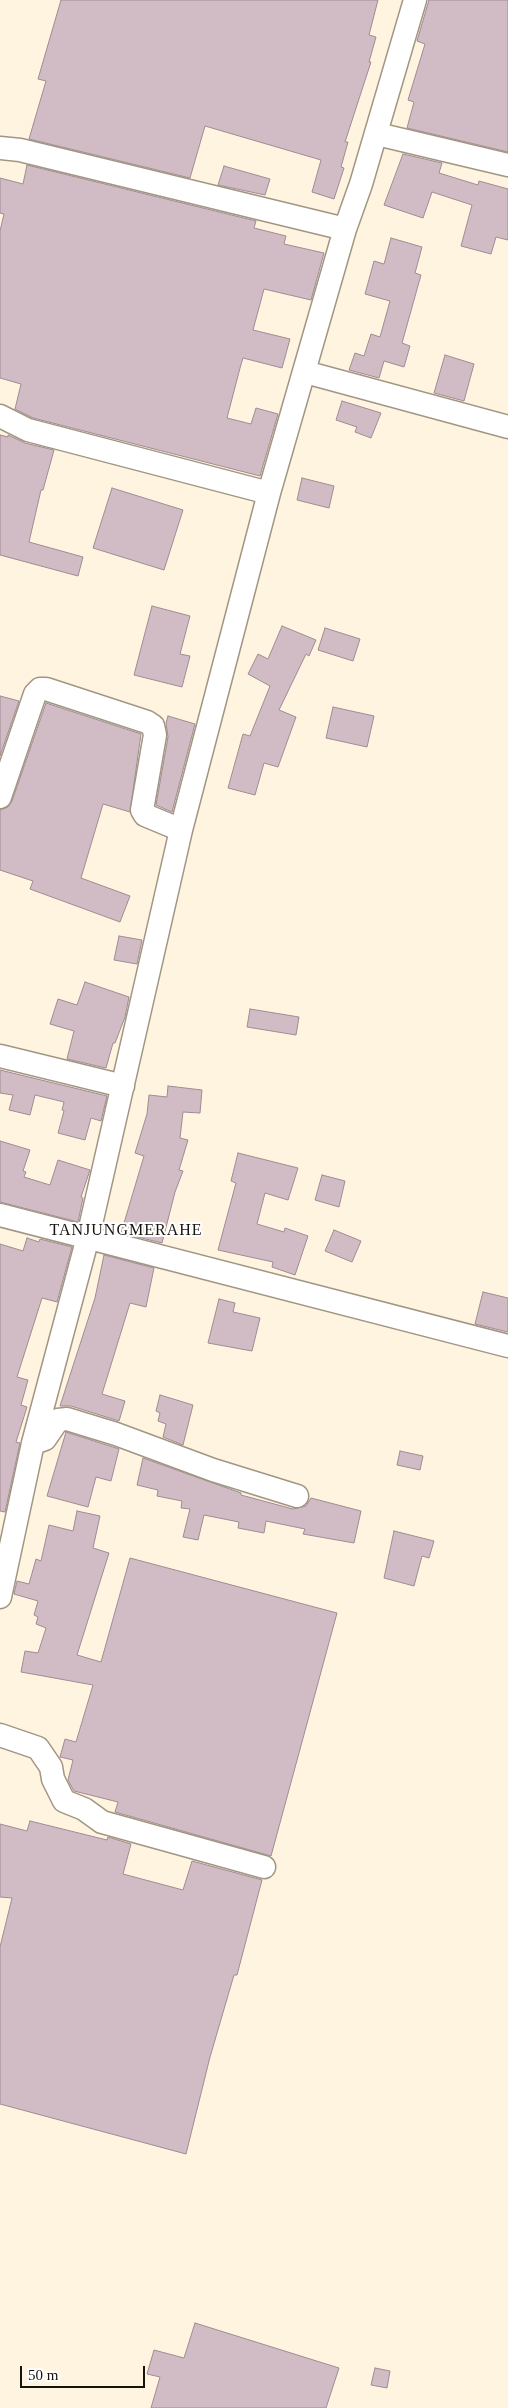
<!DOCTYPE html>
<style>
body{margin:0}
#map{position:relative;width:508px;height:2408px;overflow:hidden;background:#fff4e0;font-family:"Times New Roman",serif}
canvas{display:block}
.scale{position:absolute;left:20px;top:2366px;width:125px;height:22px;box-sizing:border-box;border:2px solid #16130c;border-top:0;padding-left:6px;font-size:15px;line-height:18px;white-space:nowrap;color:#16130c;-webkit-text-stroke:4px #fff;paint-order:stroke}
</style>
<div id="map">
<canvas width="508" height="2408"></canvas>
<div class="scale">50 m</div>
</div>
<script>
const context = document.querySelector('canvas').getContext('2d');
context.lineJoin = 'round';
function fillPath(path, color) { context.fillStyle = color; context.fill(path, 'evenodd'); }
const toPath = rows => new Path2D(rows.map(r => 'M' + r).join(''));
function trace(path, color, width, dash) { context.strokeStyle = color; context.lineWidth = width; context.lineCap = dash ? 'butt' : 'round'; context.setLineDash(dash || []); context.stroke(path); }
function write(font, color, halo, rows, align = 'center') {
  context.font = font + ' "Times New Roman",serif'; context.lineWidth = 4; context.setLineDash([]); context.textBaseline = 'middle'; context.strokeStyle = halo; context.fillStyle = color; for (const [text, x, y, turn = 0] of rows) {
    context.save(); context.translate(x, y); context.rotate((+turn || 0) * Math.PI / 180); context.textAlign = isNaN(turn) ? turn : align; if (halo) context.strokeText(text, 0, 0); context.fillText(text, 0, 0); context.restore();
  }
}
const building = toPath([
 [61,0,378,0,369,35,376,37,369,62,371,62,345,142,348,142,341,167,344,168,334,199,312,192,321,160,205,126,190,178,29,139,46,81,38,79,61,0],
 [429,0,508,0,508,152,407,128,414,102,408,100,425,44,417,41,429,0],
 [403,154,442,163,439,173,478,185,479,181,508,189,508,240,496,237,491,254,461,246,472,205,432,192,423,218,384,205,403,154],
 [27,165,256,221,254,228,286,236,284,244,324,253,311,300,264,289,253,330,290,339,282,368,243,358,240,368,227,418,251,424,256,408,278,414,260,476,33,418,15,409,21,384,0,378,0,231,4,214,0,213,0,178,23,184,27,165],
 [224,166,270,179,265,195,218,185,224,166],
 [391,238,422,247,415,273,421,275,402,343,410,346,404,367,384,361,379,378,349,370,355,353,364,356,371,334,380,337,390,301,365,294,374,261,384,264,391,238],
 [445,355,474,364,464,401,434,393,445,355],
 [342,401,381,413,371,438,355,432,357,427,336,420,342,401],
 [0,435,8,437,8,435,25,443,54,450,43,490,41,490,29,542,83,557,78,576,0,555,0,435],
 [302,478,334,486,329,508,297,500,302,478],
 [112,488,183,510,164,570,93,548,112,488],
 [152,606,190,616,180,654,190,656,182,687,134,675,152,606],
 [282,626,316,640,309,656,306,654,279,710,296,717,278,767,264,763,255,795,228,788,243,734,250,736,270,686,248,674,258,654,268,659,282,626],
 [325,628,360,639,353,661,318,650,325,628],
 [0,696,19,701,0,756,0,696],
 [46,703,141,734,130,812,103,804,81,878,130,896,120,922,30,889,33,881,0,870,0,810,8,807,12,801,46,703],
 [333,707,374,716,367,747,326,738,333,707],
 [168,716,195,724,172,812,156,805,168,737,166,723,168,716],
 [119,936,142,940,137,964,114,960,119,936],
 [85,982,129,997,125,1017,115,1043,113,1043,106,1068,67,1059,74,1031,50,1024,58,999,77,1005,85,982],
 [250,1009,299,1017,296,1035,247,1027,250,1009],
 [0,1070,107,1096,101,1121,91,1118,85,1140,58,1133,64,1111,62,1110,64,1102,35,1095,30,1115,9,1110,13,1095,0,1093,0,1070],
 [168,1086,202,1090,200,1113,183,1112,180,1138,188,1140,179,1170,183,1171,175,1192,162,1243,121,1233,144,1156,135,1153,147,1114,149,1095,167,1097,168,1086],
 [0,1141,30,1150,23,1171,26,1172,24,1177,50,1185,58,1160,90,1170,81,1197,83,1198,78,1222,0,1202,0,1141],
 [238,1153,298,1168,288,1200,265,1193,257,1224,284,1232,285,1228,308,1236,295,1275,272,1267,273,1262,218,1250,236,1183,231,1181,238,1153],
 [322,1175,345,1181,339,1207,315,1200,322,1175],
 [334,1230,361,1241,352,1262,325,1251,334,1230],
 [27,1238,39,1242,40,1239,72,1247,57,1302,42,1298,17,1377,28,1380,21,1405,27,1407,16,1442,20,1443,5,1512,0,1511,0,1244,23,1251,27,1238],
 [104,1255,154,1268,146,1307,130,1303,102,1394,125,1401,119,1421,71,1406,60,1406,95,1298,104,1255],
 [483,1292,508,1298,508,1332,475,1324,483,1292],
 [219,1299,235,1303,233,1312,260,1318,252,1351,208,1343,219,1299],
 [160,1395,193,1405,183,1445,163,1437,166,1424,158,1421,160,1413,156,1411,160,1395],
 [66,1432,119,1449,111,1481,96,1477,88,1507,47,1496,66,1432],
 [400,1451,423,1456,420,1470,397,1465,400,1451],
 [143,1458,241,1493,241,1495,293,1509,306,1506,311,1498,361,1511,354,1543,303,1534,305,1529,266,1521,264,1533,238,1528,239,1522,204,1515,198,1540,183,1537,190,1509,181,1508,182,1501,157,1496,158,1490,137,1485,143,1458],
 [77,1511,100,1516,93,1548,109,1553,77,1655,101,1662,130,1558,337,1613,271,1856,115,1812,118,1802,74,1791,68,1780,73,1760,60,1757,65,1739,76,1742,93,1685,21,1672,25,1651,38,1653,46,1628,36,1624,38,1617,34,1615,38,1601,14,1594,17,1581,29,1584,36,1559,41,1561,49,1525,73,1531,77,1511],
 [394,1531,434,1541,429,1558,422,1556,414,1586,384,1578,394,1531],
 [30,1821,107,1840,108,1837,131,1844,123,1874,183,1890,192,1861,262,1880,237,1975,234,1975,210,2057,186,2154,0,2104,0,1947,12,1898,0,1897,0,1824,27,1831,30,1821],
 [195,2323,339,2368,326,2408,151,2408,160,2377,147,2374,154,2350,184,2358,195,2323],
 [375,2368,390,2371,387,2388,371,2385,375,2368]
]);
fillPath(building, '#d1bbc4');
trace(building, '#a08b94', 1);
const minor = toPath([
 [377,134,508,165],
 [0,148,20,150,345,229],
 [305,372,508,427],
 [0,416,28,430,269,493],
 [0,797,35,694,40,689,46,689,147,722,153,726,155,735,142,810,145,815,181,830],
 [0,1056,123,1086],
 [0,1215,508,1346],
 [34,1443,45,1439,58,1420,67,1419,116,1434,213,1470,297,1496],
 [0,1597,33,1443,88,1237,181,830,269,493,345,229,361,184,415,0],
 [0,1735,38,1748,51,1767,53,1779,64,1801,84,1809,102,1822,264,1867]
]);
trace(minor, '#a19684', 25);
trace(minor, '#fff', 22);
context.letterSpacing = '1px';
write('16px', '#16130c', '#fff', [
 ["TANJUNGMERAHE",126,1231]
]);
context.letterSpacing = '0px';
</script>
